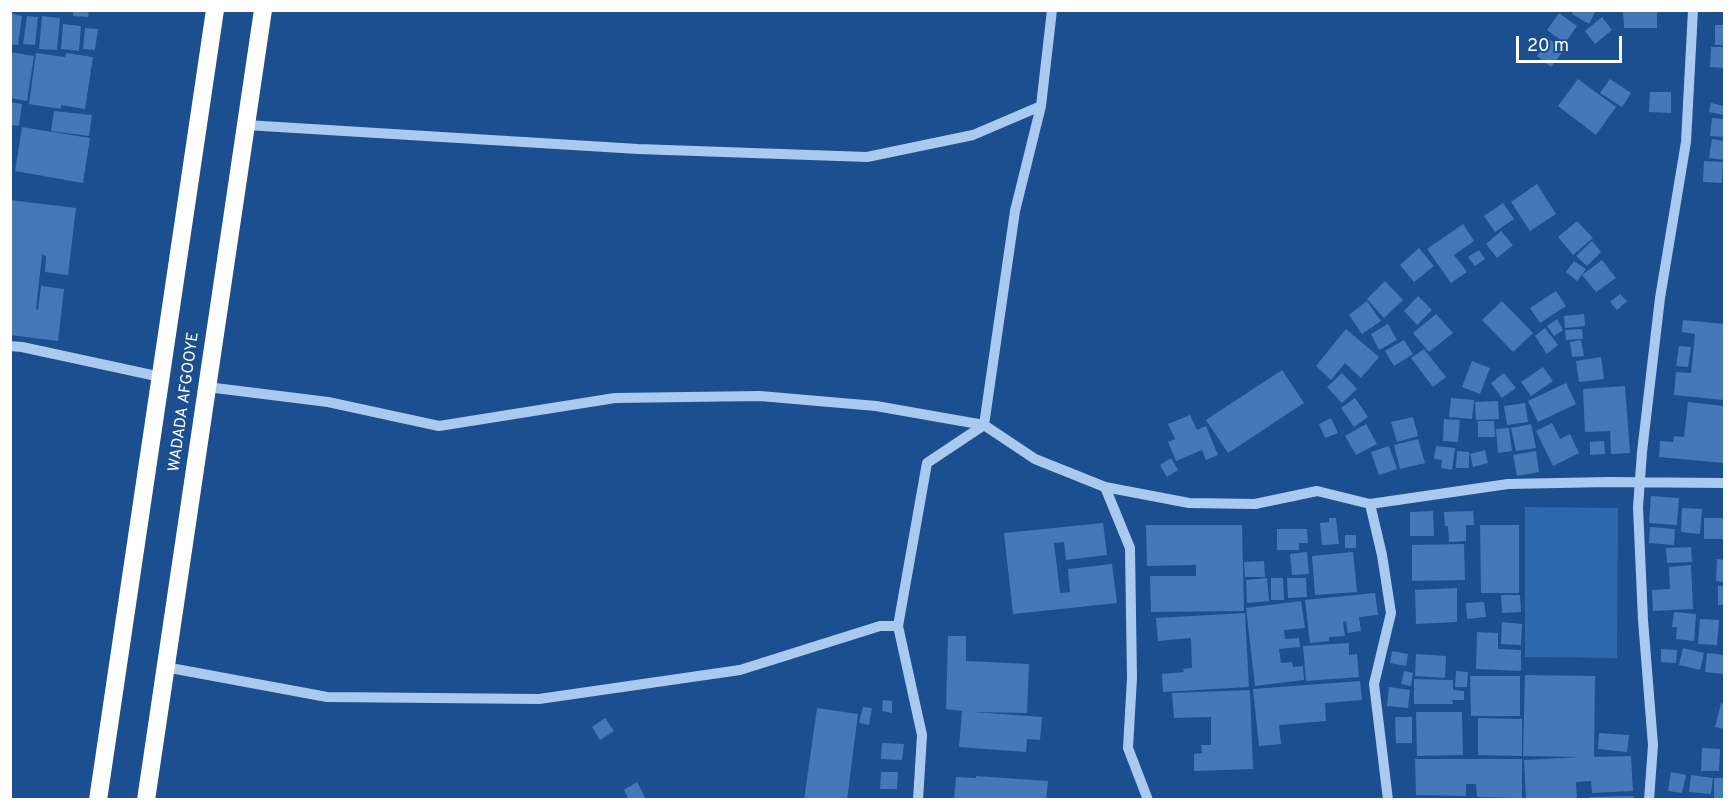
<!DOCTYPE html>
<style>
body{margin:0}
#map{position:relative;width:1735px;height:810px;overflow:hidden;background:#1b4f8f;font-family:Overpass,sans-serif}
canvas{display:block}
.frame{position:absolute;inset:0;border:12px solid #fff;pointer-events:none}
.scale{position:absolute;left:1516px;top:36px;width:106px;height:27px;box-sizing:border-box;border:3px solid #fff;border-top:0;padding-left:8px;font-size:18px;line-height:21px;white-space:nowrap;color:#fff;-webkit-text-stroke:4px #1b4f8f;paint-order:stroke}
</style>
<div id="map">
<canvas width="1735" height="810"></canvas>
<div class="frame"></div>
<div class="scale">20 m</div>
</div>
<script>
const context = document.querySelector('canvas').getContext('2d');
context.lineJoin = 'round';
function fillPath(path, color) { context.fillStyle = color; context.fill(path, 'evenodd'); }
const toPath = rows => new Path2D(rows.map(r => 'M' + r).join(''));
function trace(path, color, width, dash) { context.strokeStyle = color; context.lineWidth = width; context.lineCap = dash ? 'butt' : 'round'; context.setLineDash(dash || []); context.stroke(path); }
function write(font, color, halo, rows, align = 'center') {
  context.font = font + ' Overpass,sans-serif'; context.lineWidth = 5; context.setLineDash([]); context.textBaseline = 'middle'; context.strokeStyle = halo; context.fillStyle = color; for (const [text, x, y, turn = 0] of rows) {
    context.save(); context.translate(x, y); context.rotate((+turn || 0) * Math.PI / 180); context.textAlign = isNaN(turn) ? turn : align; if (halo) context.strokeText(text, 0, 0); context.fillText(text, 0, 0); context.restore();
  }
}
fillPath(toPath([
 [1525,507,1618,508,1617,658,1525,657]
]), '#2e69ad');
fillPath(toPath([
 [73,10,89,10,88,17,73,16],
 [1574,10,1596,10,1589,24,1572,14],
 [1623,10,1657,10,1657,28,1624,28],
 [10,13,22,16,18,45,10,44],
 [1559,13,1577,26,1565,43,1547,30],
 [27,16,38,17,35,45,23,44],
 [42,16,60,18,57,50,39,49],
 [1602,17,1612,30,1595,44,1585,31],
 [63,24,81,26,79,51,61,49],
 [1715,25,1724,25,1724,45,1715,45],
 [85,28,98,29,95,50,83,49],
 [1549,39,1564,50,1551,67,1537,56],
 [1711,47,1724,47,1724,68,1710,67],
 [10,52,34,56,27,101,10,98],
 [36,53,65,57,66,53,93,57,85,109,61,105,61,109,29,104],
 [1578,79,1616,107,1596,135,1558,106],
 [1610,79,1631,93,1622,107,1600,93],
 [1650,92,1671,92,1671,113,1649,112],
 [10,102,22,104,19,126,10,125],
 [1711,103,1724,106,1724,115,1709,112],
 [54,111,92,115,89,136,51,131],
 [1712,118,1724,119,1724,137,1710,136],
 [22,127,90,138,83,183,15,171],
 [1712,139,1724,141,1724,160,1709,158],
 [1704,161,1723,162,1722,183,1703,182],
 [1537,184,1556,214,1530,231,1511,202],
 [10,200,76,208,68,275,45,272,46,256,42,255,36,309,38,310,41,286,64,289,58,341,10,335],
 [1503,203,1514,219,1495,232,1484,216],
 [1577,221,1593,238,1573,255,1558,237],
 [1463,224,1474,241,1454,255,1467,272,1451,283,1427,249],
 [1501,231,1513,245,1497,258,1486,244],
 [1592,241,1601,252,1587,266,1576,256],
 [1419,248,1434,266,1414,282,1400,265],
 [1479,250,1485,259,1475,266,1468,257],
 [1602,260,1616,278,1596,292,1582,275],
 [1574,261,1586,269,1577,281,1566,272],
 [1385,281,1403,300,1384,318,1367,299],
 [1556,291,1566,306,1540,323,1530,308],
 [1620,294,1627,301,1617,310,1610,302],
 [1418,296,1432,310,1417,325,1404,311],
 [1367,301,1381,321,1362,334,1349,315],
 [1502,301,1533,333,1513,352,1482,320],
 [1436,314,1453,333,1429,352,1413,333],
 [1584,314,1585,326,1565,328,1564,316],
 [1557,319,1563,330,1554,336,1547,326],
 [1683,320,1724,324,1724,400,1674,395,1676,372,1691,373,1695,334,1682,332],
 [1388,324,1397,340,1379,350,1371,334],
 [1545,328,1558,345,1547,354,1535,336],
 [1346,329,1379,357,1361,378,1345,363,1331,380,1316,366],
 [1582,329,1583,339,1566,340,1565,330],
 [1404,340,1413,354,1394,366,1385,351],
 [1581,340,1584,356,1572,357,1570,342],
 [1679,346,1691,347,1688,367,1676,366],
 [1424,349,1446,377,1433,387,1411,358],
 [1601,357,1604,379,1579,382,1576,361],
 [1472,361,1490,368,1480,394,1462,387],
 [1543,367,1553,381,1531,396,1521,382],
 [1282,370,1304,403,1228,453,1206,420],
 [1342,373,1357,389,1342,403,1327,387],
 [1504,373,1516,388,1502,398,1491,383],
 [1566,383,1576,404,1538,422,1528,401],
 [1625,386,1630,453,1611,454,1610,431,1585,432,1583,389],
 [1355,398,1368,417,1354,427,1341,408],
 [1451,398,1474,400,1472,419,1449,417],
 [1498,401,1499,419,1476,420,1475,402],
 [1688,402,1724,406,1724,463,1659,457,1660,441,1673,442,1674,436,1684,437],
 [1525,403,1528,422,1507,425,1504,406],
 [1190,415,1197,430,1206,426,1218,455,1206,460,1202,450,1176,461,1168,442,1175,439,1168,424],
 [1413,417,1418,436,1397,442,1391,422],
 [1331,418,1338,433,1325,438,1319,424],
 [1444,419,1460,420,1458,442,1443,441],
 [1478,421,1494,421,1495,437,1478,437],
 [1552,423,1560,439,1570,434,1579,453,1553,466,1536,431],
 [1366,424,1377,444,1356,455,1345,436],
 [1531,424,1536,448,1516,451,1511,428],
 [1509,428,1512,451,1498,453,1496,429],
 [1418,439,1425,463,1400,469,1394,445],
 [1604,441,1605,454,1590,455,1590,442],
 [1389,446,1397,469,1379,475,1371,452],
 [1436,446,1455,448,1452,470,1441,468,1442,460,1434,459],
 [1485,450,1488,463,1473,467,1470,454],
 [1457,451,1469,452,1469,468,1456,468],
 [1536,451,1539,472,1517,476,1513,455],
 [1171,458,1178,470,1167,477,1160,465],
 [1651,496,1679,498,1677,525,1649,523],
 [1682,508,1702,509,1700,534,1681,532],
 [1433,511,1434,536,1410,536,1410,512],
 [1473,511,1474,525,1466,525,1466,541,1449,542,1448,526,1445,526,1444,512],
 [1329,518,1336,518,1339,544,1322,545,1320,523,1329,522],
 [1704,518,1724,518,1724,539,1704,539],
 [1103,523,1107,555,1066,560,1064,542,1054,543,1060,593,1070,592,1068,569,1112,564,1117,603,1013,614,1004,533],
 [1146,525,1242,525,1244,611,1151,612,1150,576,1196,576,1196,565,1147,566],
 [1480,525,1519,525,1519,593,1481,593],
 [1650,527,1675,529,1674,545,1649,543],
 [1277,529,1307,529,1308,543,1299,543,1299,550,1277,550],
 [1345,535,1356,535,1356,548,1345,548],
 [1464,544,1465,580,1412,581,1412,545],
 [1691,547,1692,562,1667,563,1666,548],
 [1307,552,1309,574,1292,575,1290,554],
 [1353,552,1357,592,1315,595,1312,556],
 [1717,559,1724,560,1724,582,1716,581],
 [1264,561,1265,577,1245,577,1244,562],
 [1691,565,1693,609,1653,611,1652,590,1670,589,1669,567],
 [1267,578,1269,601,1247,603,1246,580],
 [1271,578,1283,578,1284,600,1271,600],
 [1287,578,1306,578,1307,597,1288,598],
 [1718,586,1724,586,1724,605,1718,605],
 [1457,588,1457,622,1416,624,1415,590],
 [1375,593,1378,615,1359,617,1361,631,1348,633,1346,621,1343,622,1345,636,1329,637,1329,641,1310,643,1305,600],
 [1501,595,1520,595,1521,612,1502,613],
 [1301,601,1305,628,1284,630,1285,639,1299,638,1300,647,1279,649,1281,663,1292,662,1293,667,1303,666,1304,680,1255,686,1246,608],
 [1484,602,1486,617,1467,619,1466,603],
 [1674,612,1696,614,1694,641,1676,639,1677,627,1672,627],
 [1245,613,1249,687,1163,692,1162,674,1184,672,1183,669,1192,668,1191,638,1158,641,1156,618],
 [1700,619,1719,620,1717,645,1698,644],
 [1502,622,1522,624,1521,645,1501,644],
 [1477,632,1498,633,1498,649,1521,650,1521,671,1476,669],
 [948,636,966,636,966,661,1029,664,1027,713,974,712,1042,717,1040,740,1027,739,1026,752,959,747,962,711,946,709],
 [1349,643,1349,655,1357,654,1359,677,1306,681,1303,646],
 [1683,648,1704,653,1700,670,1679,665],
 [1661,649,1677,650,1676,663,1661,662],
 [1392,651,1408,654,1406,666,1390,663],
 [1707,653,1724,655,1724,674,1705,672],
 [1416,654,1446,656,1445,678,1415,676],
 [1404,671,1413,673,1411,686,1401,684],
 [1456,671,1468,672,1467,687,1455,687],
 [1525,675,1595,676,1594,757,1631,756,1633,791,1592,793,1591,781,1576,782,1577,800,1526,800,1524,760,1580,757,1523,756],
 [1470,676,1520,676,1520,716,1471,716],
 [1414,679,1453,680,1453,690,1464,691,1464,700,1452,700,1453,704,1414,704],
 [1360,681,1362,700,1325,703,1326,721,1279,725,1281,744,1259,746,1253,689],
 [1389,687,1410,690,1408,708,1387,706],
 [1250,690,1253,769,1194,771,1194,754,1202,753,1201,745,1211,745,1211,717,1174,718,1172,693],
 [883,700,892,701,892,713,882,711],
 [1721,703,1724,704,1724,729,1715,727],
 [863,707,872,708,869,725,859,723],
 [817,708,858,714,847,800,804,800],
 [1416,712,1462,712,1463,755,1417,756],
 [1395,717,1412,717,1412,743,1396,743],
 [605,718,614,731,600,740,592,727],
 [1478,718,1522,719,1522,756,1478,755],
 [1599,733,1629,735,1627,752,1598,749],
 [882,743,904,744,902,760,881,759],
 [1702,748,1720,749,1719,771,1701,771],
 [1415,759,1522,759,1522,798,1477,797,1476,784,1466,784,1466,796,1416,795],
 [881,772,898,772,897,789,880,789],
 [1671,772,1686,775,1682,793,1668,791],
 [1691,775,1713,778,1711,794,1689,792],
 [976,776,1048,781,1046,800,954,800,956,777,976,778],
 [1714,778,1724,778,1724,798,1714,798],
 [637,782,645,797,641,800,629,800,624,790],
 [1634,796,1634,800,1590,800,1590,797]
]), '#4478b7');
trace(toPath([
 [246,125,638,149,867,157,973,135,1041,106],
 [10,346,22,347,161,377],
 [207,387,328,402,439,426,615,398,760,396,876,406,984,425,1035,459,1105,487,1189,503,1255,504,1317,491,1370,504,1382,555,1391,613,1374,684,1388,800],
 [1105,487,1130,548,1132,678,1128,748,1148,800],
 [1370,504,1508,484,1609,482,1724,483],
 [165,667,327,697,539,699,740,670,880,626,898,626],
 [918,800,922,735,898,626,927,463,984,425,1015,211,1041,106,1052,10],
 [1649,800,1653,745,1643,620,1638,507,1642,452,1660,298,1686,142,1693,10]
]), '#a9c9ee', 10);
trace(toPath([
 [98,800,215,10],
 [146,800,263,10]
]), '#fff', 18);
write('16px', '#fff', '#1b4f8f', [
 ["WADADA AFGOOYE",185,402,-82]
]);
</script>
